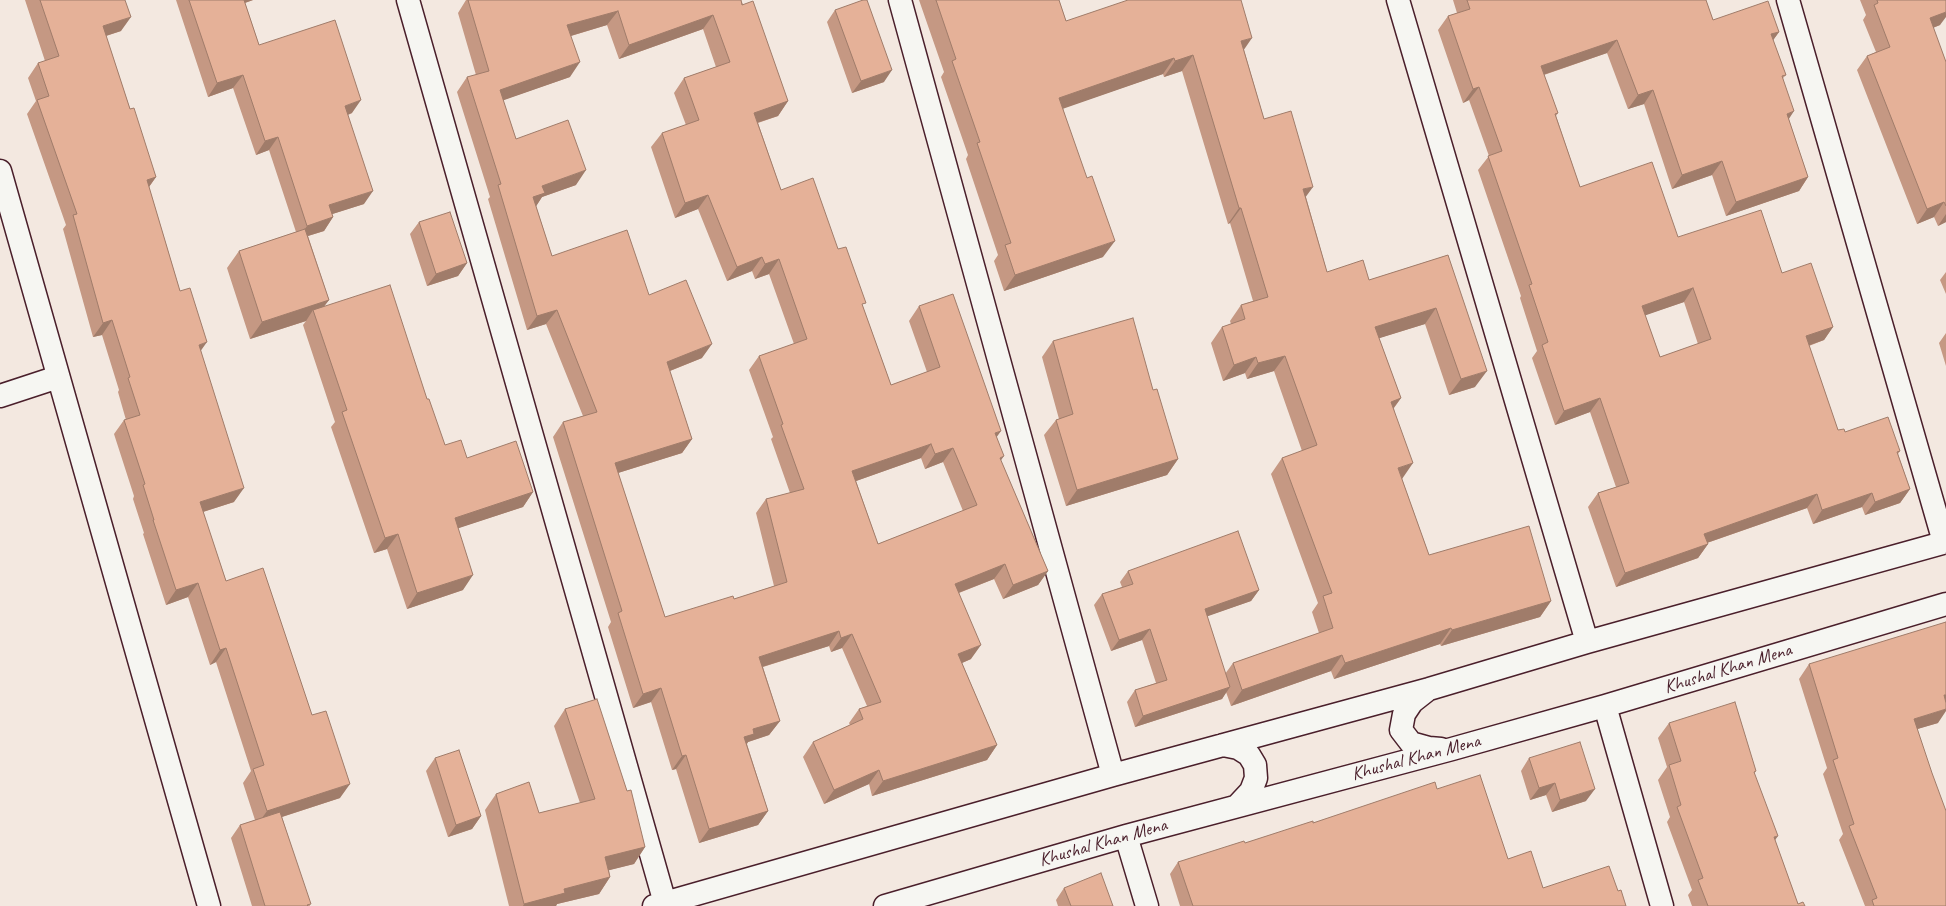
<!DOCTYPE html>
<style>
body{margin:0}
canvas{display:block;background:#f3e8e0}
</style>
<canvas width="1946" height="906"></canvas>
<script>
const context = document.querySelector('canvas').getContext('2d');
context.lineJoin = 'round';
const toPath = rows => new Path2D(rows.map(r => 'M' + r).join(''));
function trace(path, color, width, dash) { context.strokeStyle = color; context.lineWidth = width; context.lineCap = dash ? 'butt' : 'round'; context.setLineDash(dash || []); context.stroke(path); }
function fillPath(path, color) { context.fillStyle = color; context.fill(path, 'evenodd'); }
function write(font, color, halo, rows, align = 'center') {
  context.font = font + ' Caveat,sans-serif'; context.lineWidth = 3; context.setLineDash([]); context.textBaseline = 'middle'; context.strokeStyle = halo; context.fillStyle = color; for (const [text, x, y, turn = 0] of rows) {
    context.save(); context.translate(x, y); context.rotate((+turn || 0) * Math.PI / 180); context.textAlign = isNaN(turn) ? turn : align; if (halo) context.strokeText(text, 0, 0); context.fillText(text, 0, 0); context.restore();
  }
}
const minor = toPath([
 [408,0,665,903],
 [900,0,1113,775],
 [1398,0,1587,642],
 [1788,0,1944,542],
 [0,171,209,906],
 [0,396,58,377],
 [1426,691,1412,702,1404,714,1401,730,1411,743,1429,748,1441,749],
 [1605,706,1662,906],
 [1223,745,1238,748,1249,755,1255,765,1256,778,1251,791,1237,806],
 [1126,836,1147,906],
 [654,906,1113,775,1429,689,1587,642,1946,542],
 [885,906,1126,836,1452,749,1605,706,1946,604]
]);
trace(minor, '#4a1f2b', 25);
trace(minor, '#f6f6f2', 22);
fillPath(toPath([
 [25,0,125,0,121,31,106,36,130,109,156,177,149,187,180,291,201,351,234,502,203,512,226,581,340,798,282,817,310,906,252,906,231,838,240,825,255,820,243,783,251,771,216,662,210,665,188,597,166,605,143,534,144,533,133,499,134,496,114,434,124,420,126,420,118,392,119,390,102,335,93,337,63,229,66,225,27,114,36,101,28,78,38,63,45,61],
 [176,0,253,0,245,3,259,45,352,113,348,115,364,204,332,214,333,217,324,231,308,236,329,300,324,306,427,399,445,445,467,458,533,492,523,507,458,528,463,590,407,609,387,549,374,553,331,427,335,422,303,325,306,321,250,339,227,268,239,251,296,232,269,150,256,155,233,88,208,97],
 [466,0,741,0,788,101,778,116,758,123,781,190,838,249,863,307,891,385,927,372,909,321,919,306,997,438,1001,461,1048,571,1038,585,1003,599,994,579,959,593,971,659,962,663,997,745,987,760,872,796,869,784,824,804,803,757,813,742,850,725,849,723,859,709,867,706,842,648,831,652,829,646,763,667,780,721,769,735,748,742,747,744,768,811,758,825,699,843,676,769,672,770,651,702,633,708,608,627,611,622,553,437,563,422,583,416,546,324,527,330,488,199,490,197,457,92,467,77,476,75,458,13],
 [607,25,619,59,703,29,716,67,684,78,674,93,686,125,662,133,651,147,675,218,698,209,727,281,752,271,755,279,769,274,794,344,759,356,749,370,773,437,771,439,790,493,766,499,756,513,774,586,734,599,665,617,618,473,682,453,692,439,670,371,702,358,649,295,552,256,536,206,542,197,576,185,516,139,503,100,570,77,571,36],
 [921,458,925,469,943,462,963,511,878,544,856,481],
 [919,0,1059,0,1066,21,1244,50,1264,119,1306,197,1327,272,1369,280,1448,255,1475,387,1449,395,1425,324,1379,338,1401,398,1394,408,1402,479,1429,555,1551,601,1540,617,1441,646,1440,644,1334,679,1331,671,1231,706,1226,692,1222,699,1135,727,1127,702,1135,690,1156,683,1142,640,1111,651,1094,605,1102,594,1122,587,1120,582,1128,571,1259,590,1251,601,1207,616,1225,674,1233,663,1319,633,1312,612,1318,603,1271,474,1282,458,1302,451,1274,371,1247,379,1245,373,1223,381,1211,343,1222,327,1231,324,1230,321,1241,305,1253,301,1230,223,1228,224,1182,71,1164,77,1163,74,1063,108,1103,257,1004,291,994,261,998,255,966,159,968,155,941,77,944,72],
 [1453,0,1706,0,1713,20,1779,32,1773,40,1786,75,1783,78,1789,120,1808,177,1799,191,1726,216,1712,175,1672,189,1644,104,1628,109,1607,53,1544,75,1558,113,1556,116,1580,187,1678,237,1782,273,1833,327,1824,340,1809,346,1838,430,1845,432,1900,451,1898,454,1910,489,1900,503,1865,515,1862,507,1813,524,1807,508,1707,543,1708,544,1698,558,1616,587,1588,507,1598,493,1616,487,1590,412,1555,425,1532,358,1537,351,1520,298,1521,296,1478,170,1489,156,1469,100,1463,103,1438,30,1448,16,1457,13],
 [1684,302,1698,344,1660,357,1645,315],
 [1860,0,1946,0,1940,25,1933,28,1946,62,1946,222,1938,226,1934,217,1917,224,1857,70,1867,56,1876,52,1863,20,1866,15],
 [835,10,884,82,852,93,827,22],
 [419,222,467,263,458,276,427,286,410,234],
 [1946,272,1946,294,1940,280],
 [1946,333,1946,366,1939,343],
 [1053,341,1153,390,1178,459,1167,475,1066,506,1044,435,1056,420,1059,419,1042,357],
 [1809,664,1938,723,1917,729,1946,906,1865,906,1839,840,1843,834,1823,774,1827,768,1799,679],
 [565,709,645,847,634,864,609,870,610,877,599,894,557,904,556,906,509,906,485,810,496,794,539,813,580,803,554,726],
 [1669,723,1756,771,1754,774,1775,840,1798,904,1805,906,1692,906,1688,895,1692,890,1667,822,1670,817,1658,780,1667,767,1658,738],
 [435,758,481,816,472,829,448,837,426,771],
 [1529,758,1586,801,1552,812,1546,795,1530,800,1521,771],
 [1437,789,1508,859,1543,888,1626,906,1180,906,1170,874,1178,862,1245,843,1313,823],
 [1064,888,1113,906,1058,906,1056,900]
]), '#c59883');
fillPath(toPath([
 [237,0,253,0,233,7],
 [618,11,607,25,557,40,567,25],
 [1946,12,1946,17,1940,25,1919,33,1930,18],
 [713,15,703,29,619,59,629,45],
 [131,17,121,31,93,40,103,26],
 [1779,32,1769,46,1771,34],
 [1252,38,1241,54,1241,41],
 [1617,40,1607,53,1531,79,1541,66],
 [1193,55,1182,71,1164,77,1175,61],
 [1174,58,1163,74,1048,114,1059,98],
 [580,62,570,77,490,105,500,90],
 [892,70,884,82,852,93,861,81],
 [243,75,233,88,208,97,217,83],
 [1479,87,1469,100,1463,103,1473,89],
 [1653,90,1644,104,1628,109,1638,95],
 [361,100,352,113,335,119,345,106],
 [788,101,778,116,744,127,754,113],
 [1794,111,1785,125,1787,114],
 [278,137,269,150,256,155,265,141],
 [1722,161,1712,175,1672,189,1682,175],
 [586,170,576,185,542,197,535,208,533,197,542,186],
 [156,177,146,191,147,180],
 [1808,177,1799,191,1726,216,1736,202],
 [1313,187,1302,202,1303,189],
 [373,191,364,204,320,218,329,205],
 [708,195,698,209,675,218,685,203],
 [1944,202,1934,217,1917,224,1927,209],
 [1239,208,1241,208,1230,223,1228,224],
 [1946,214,1946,222,1938,226],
 [333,217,324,231,298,239,307,226],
 [1115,241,1103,257,1004,291,1015,275],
 [762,257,752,271,727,281,737,267],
 [779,259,769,274,755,279,765,264],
 [467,263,458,276,427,286,436,274],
 [1693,288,1684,302,1632,320,1642,306],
 [329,300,316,317,313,310,306,321,250,339,262,322],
 [1436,308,1425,324,1364,343,1375,327],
 [557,310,546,324,527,330,537,316],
 [112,320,102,335,93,337,103,323],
 [1833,327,1824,340,1796,350,1806,336],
 [207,342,197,356,199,345],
 [712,344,702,358,657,376,667,362],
 [1285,356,1274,371,1247,379,1258,363],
 [1256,357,1245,373,1223,381,1234,365],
 [1487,371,1475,387,1449,395,1461,379],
 [1401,398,1389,414,1391,402],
 [1600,398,1590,412,1555,425,1564,411],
 [1001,431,991,445,995,433],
 [692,439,682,453,605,477,615,463],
 [931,444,921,458,842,486,852,471],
 [953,448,943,462,925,469,935,454],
 [1004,456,994,470,1000,458],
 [1178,459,1167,475,1066,506,1077,490],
 [1413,463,1402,479,1398,468],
 [244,488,234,502,190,516,200,502],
 [1910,489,1900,503,1865,515,1875,502],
 [533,492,523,507,444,533,455,518],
 [1872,493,1862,507,1813,524,1822,510],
 [1817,494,1807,508,1695,547,1704,534],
 [398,534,387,549,374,553,385,538],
 [1708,544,1698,558,1616,587,1625,573],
 [1005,564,994,579,945,598,955,584],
 [1048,571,1038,585,1003,599,1013,585],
 [473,575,463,590,407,609,417,593],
 [198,583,188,597,166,605,176,590],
 [1259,590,1251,601,1197,620,1205,609],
 [1551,601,1540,617,1441,646,1452,630],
 [1451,628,1440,644,1334,679,1345,663],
 [1150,629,1142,640,1111,651,1119,640],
 [839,631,829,646,749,671,759,657],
 [852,634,842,648,831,652,841,638],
 [981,645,971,659,948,669,958,654],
 [226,648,216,662,210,665,220,650],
 [1342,655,1331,671,1231,706,1242,690],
 [1230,687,1222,699,1135,727,1143,716],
 [661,688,651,702,633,708,643,694],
 [1944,695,1946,695,1946,706],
 [1946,709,1946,711,1938,723,1904,733,1914,719],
 [780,721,769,735,748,742,744,748,744,737,753,729],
 [997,745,987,760,872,796,883,781],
 [686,755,676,769,672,770,682,756],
 [879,770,869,784,824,804,834,790],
 [1555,783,1546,795,1530,800,1539,788],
 [350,784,340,798,257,825,267,811],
 [1595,789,1586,801,1552,812,1560,800],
 [768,811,758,825,699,843,709,829],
 [481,816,472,829,448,837,456,825],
 [1778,836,1768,850,1774,837],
 [645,847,634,864,594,874,605,857],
 [610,877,599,894,557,904,556,906,523,906,524,904,564,889]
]), '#a07c6a');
const building = toPath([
 [40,0,125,0,131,17,103,26,130,109,134,108,156,177,147,180,180,291,190,288,207,342,199,345,244,488,200,502,226,581,263,568,312,715,326,711,350,784,267,811,253,769,264,765,226,648,220,650,198,583,176,590,153,520,154,520,143,485,145,484,124,420,140,415,128,378,130,377,112,320,103,323,73,215,77,214,37,100,49,96,38,63,59,56,40,0],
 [189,0,244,0,259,45,335,20,361,100,345,106,373,191,329,205,333,217,307,226,278,137,265,141,243,75,217,83,189,0],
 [468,0,741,0,742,5,753,1,788,101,754,113,781,190,813,178,838,249,846,247,866,303,862,304,891,385,940,367,919,306,953,294,1001,431,995,433,1004,456,1000,458,1048,571,1013,585,1005,564,955,584,981,645,958,654,997,745,883,781,879,770,834,790,813,742,863,719,859,709,881,702,852,634,841,638,839,631,759,657,780,721,753,729,754,734,744,737,768,811,709,829,686,755,682,756,661,688,643,694,618,613,622,611,563,422,597,412,557,310,537,316,498,185,501,184,467,77,489,71,468,0],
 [618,11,629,45,713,15,730,62,684,78,699,120,662,133,685,203,708,195,737,267,762,257,765,264,779,259,807,339,759,356,783,424,781,425,804,489,766,499,787,582,734,599,733,596,665,617,615,463,692,439,667,362,712,344,686,280,649,295,627,230,552,256,533,197,545,193,542,186,586,170,568,120,516,139,500,90,580,62,567,25,618,11],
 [931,444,935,454,953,448,977,505,878,544,852,471,931,444],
 [863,0,867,0,892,70,861,81,835,10,863,0],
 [936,0,1059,0,1066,21,1128,0,1241,0,1252,38,1241,41,1264,119,1291,111,1313,187,1303,189,1327,272,1363,260,1369,280,1448,255,1487,371,1461,379,1436,308,1375,327,1401,398,1391,402,1413,463,1398,468,1429,555,1529,526,1551,601,1452,630,1451,628,1345,663,1342,655,1242,690,1233,663,1333,628,1323,596,1332,593,1282,458,1317,445,1285,356,1258,363,1256,357,1234,365,1222,327,1245,319,1241,305,1268,297,1241,208,1239,208,1193,55,1175,61,1174,58,1059,98,1087,178,1092,176,1115,241,1015,275,1005,245,1011,243,977,143,980,142,952,61,956,59,936,0],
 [1467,0,1706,0,1713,20,1768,1,1779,32,1771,34,1786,75,1782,76,1794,111,1787,114,1808,177,1736,202,1722,161,1682,175,1653,90,1638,95,1617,40,1541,66,1558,113,1555,114,1580,187,1652,162,1678,237,1761,210,1782,273,1811,263,1833,327,1806,336,1838,430,1844,429,1845,432,1888,417,1900,451,1897,452,1910,489,1875,502,1872,493,1822,510,1817,494,1704,534,1708,544,1625,573,1598,493,1629,483,1600,398,1564,411,1542,345,1548,342,1529,285,1532,284,1488,156,1502,151,1479,87,1473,89,1448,16,1470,9,1467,0],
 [1693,288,1711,339,1660,357,1642,306,1693,288],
 [1877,0,1946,0,1946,12,1930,18,1946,62,1946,206,1944,202,1927,209,1867,56,1890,47,1874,5,1878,3,1877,0],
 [450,212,467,263,436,274,419,222,450,212],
 [305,229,329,300,262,322,239,251,305,229],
 [390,285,427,399,429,399,445,445,461,440,467,458,516,441,533,492,455,518,473,575,417,593,398,534,385,538,342,412,347,410,313,310,390,285],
 [1133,318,1153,390,1157,389,1178,459,1077,490,1056,420,1073,414,1053,341,1133,318],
 [1238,531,1259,590,1205,609,1230,687,1143,716,1135,690,1167,680,1150,629,1119,640,1102,594,1133,584,1128,571,1238,531],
 [1946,622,1946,695,1944,695,1946,703,1946,709,1914,719,1932,773,1946,811,1946,906,1874,906,1872,900,1877,898,1849,826,1854,824,1833,760,1838,758,1809,664,1946,622],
 [597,699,627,791,631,790,645,847,605,857,610,877,564,889,565,893,524,904,496,794,529,782,539,813,595,799,565,709,597,699],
 [1735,702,1756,771,1754,772,1778,836,1774,837,1798,904,1803,902,1805,906,1708,906,1698,880,1703,878,1677,807,1681,805,1669,765,1681,761,1669,723,1735,702],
 [1580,742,1595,789,1560,800,1555,783,1539,788,1529,758,1580,742],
 [459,750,481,816,456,825,435,758,459,750],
 [1480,775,1508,859,1531,851,1543,888,1609,866,1618,891,1621,890,1626,906,1193,906,1178,862,1244,841,1245,843,1313,821,1313,823,1435,782,1437,789,1480,775],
 [280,812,311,904,307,905,308,906,265,906,240,825,280,812],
 [1101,873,1113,906,1071,906,1064,888,1101,873]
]);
fillPath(building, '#e5b198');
trace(building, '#a07c6a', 1);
write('19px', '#4a1f2b', '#f6f6f2', [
 ["Khushal Khan Mena",1728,669,-17],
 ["Khushal Khan Mena",1416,758,-15],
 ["Khushal Khan Mena",1103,843,-16]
]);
</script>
